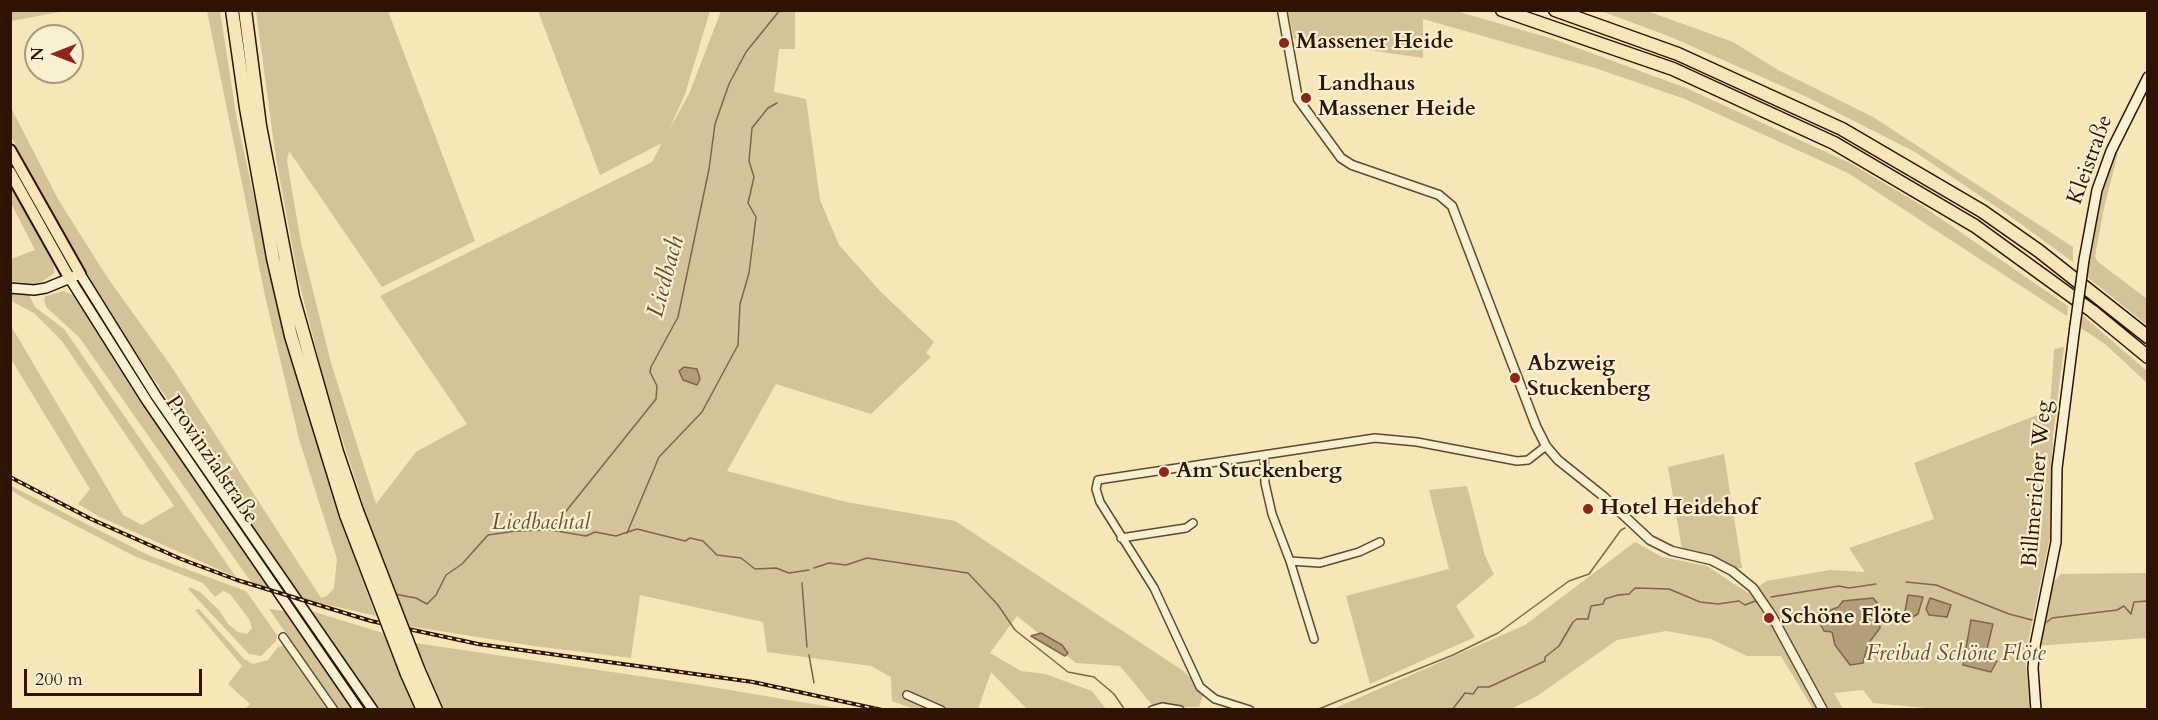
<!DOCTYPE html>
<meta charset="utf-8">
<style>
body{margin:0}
#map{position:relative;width:2158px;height:720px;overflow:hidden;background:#f6e6b8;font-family:Cardo,serif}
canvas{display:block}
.frame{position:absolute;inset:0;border:12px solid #2e1300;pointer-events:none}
.north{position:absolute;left:24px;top:24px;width:60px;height:60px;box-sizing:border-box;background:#f9efd1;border:2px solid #a8977d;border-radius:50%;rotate:270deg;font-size:16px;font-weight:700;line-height:24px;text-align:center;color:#2e1300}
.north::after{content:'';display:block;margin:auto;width:21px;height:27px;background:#8f2418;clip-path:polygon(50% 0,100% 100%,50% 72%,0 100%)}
.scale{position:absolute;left:24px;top:669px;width:178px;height:27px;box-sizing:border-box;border:3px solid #2e1300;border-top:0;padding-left:8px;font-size:18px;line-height:21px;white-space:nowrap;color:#2e1300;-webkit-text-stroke:4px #f9efd1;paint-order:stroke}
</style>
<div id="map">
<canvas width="2158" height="720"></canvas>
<div class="frame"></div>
<div class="north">N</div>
<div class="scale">200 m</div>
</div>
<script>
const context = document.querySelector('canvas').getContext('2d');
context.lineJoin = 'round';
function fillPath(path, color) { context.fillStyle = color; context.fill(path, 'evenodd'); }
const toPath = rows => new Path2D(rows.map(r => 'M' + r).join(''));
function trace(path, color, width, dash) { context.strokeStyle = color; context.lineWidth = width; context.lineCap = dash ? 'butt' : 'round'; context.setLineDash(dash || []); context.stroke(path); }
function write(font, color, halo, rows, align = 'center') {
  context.font = font + ' Cardo,serif'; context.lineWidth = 4.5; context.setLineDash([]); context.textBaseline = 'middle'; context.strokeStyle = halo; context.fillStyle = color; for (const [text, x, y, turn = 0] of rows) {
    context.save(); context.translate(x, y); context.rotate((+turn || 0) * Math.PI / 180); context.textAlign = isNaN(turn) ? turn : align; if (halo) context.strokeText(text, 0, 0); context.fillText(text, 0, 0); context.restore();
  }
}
fillPath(toPath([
 [11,10,65,10,65,11,11,21],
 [207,11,220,11,237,120,286,343,339,517,376,616,302,599,110,314,69,248,11,136,10,106,58,199,107,277,171,366,321,598,327,596,334,588,337,559,299,439,265,296],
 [256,11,388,11,475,241,382,287,289,151,287,161,301,243,331,363,376,504,416,452,467,424,380,296,652,162,662,143,600,175,538,11,710,11,685,94,669,130,689,94,721,11,795,11,795,49,779,49,774,92,806,99,820,200,839,245,881,292,934,342,926,353,931,357,871,414,776,384,727,471,846,502,955,521,1182,670,1200,687,1203,696,1199,707,1154,707,1120,666,1076,663,1017,616,990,653,1021,671,1045,674,1092,691,1106,709,1027,709,991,672,978,709,914,709,892,701,891,677,871,666,767,652,763,622,640,595,631,658,534,646,408,626,367,516,326,388,299,282,276,159],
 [1288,11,1456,11,1553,39,1686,88,1850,163,1921,205,2068,306,2067,316,1848,173,1685,99,1595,68,1423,19,1423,58,1294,39],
 [1601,11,1647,11,1733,42,1778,70,1873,117,2073,247,2073,262,2007,214,1915,152,1807,97,1671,37],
 [2113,152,2118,153,2104,208,2095,256,2097,261,2147,299,2147,325,2086,276,2100,190],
 [10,182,54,266,54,273,43,281,33,284,11,281,11,259,35,250,11,203],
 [63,291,73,295,80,305,269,588,251,582,79,337,46,307,44,298,46,296],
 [11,293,29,295,35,307,64,329,236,577,100,517,78,504,90,489,11,359,11,326,123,515,142,525,174,506,62,341,34,313,13,302],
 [2082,315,2147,371,2147,383,2105,344,2081,328],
 [2064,347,2053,436,2050,537,2025,656,2030,709,1947,710,1873,703,1863,690,1834,693,1843,709,1813,709,1781,656,1747,656,1711,639,1666,631,1617,640,1537,696,1511,709,1331,710,1525,625,1635,542,1662,557,1707,566,1748,593,1767,581,1830,570,1865,572,1849,548,1934,519,1914,463,2050,410,2054,349],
 [1872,598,1881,616,1880,628,1868,644,1863,663,1850,665,1835,645,1832,632,1824,631,1816,619,1818,613,1831,610,1843,601],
 [1724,454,1742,568,1735,569,1708,556,1682,549,1668,467],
 [11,486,148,555,246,591,277,635,276,641,261,656,249,654,188,589,190,587,200,592,219,610,228,624,238,632,247,634,252,628,249,619,230,594,223,591,215,597,203,583,134,556,25,499,11,490],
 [1467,486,1485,556,1494,574,1456,606,1475,637,1370,684,1346,596,1449,569,1429,490],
 [2147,573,2147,638,2035,646,2049,587,2061,574],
 [199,609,244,659,253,664,268,660,278,647,284,646,328,709,245,709,250,704,228,684,242,666,195,610],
 [269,609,284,611,352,709,339,709],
 [311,611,383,633,415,709,377,709],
 [415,643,700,685,842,709,444,709]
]), '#d4c299');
const water = toPath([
 [684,367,697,369,700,379,697,385,683,380,679,371,684,367],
 [1908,595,1923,597,1918,614,1907,620,1904,617,1908,595],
 [1873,598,1878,604,1880,628,1868,644,1863,663,1850,665,1835,645,1832,632,1824,631,1816,616,1838,607,1843,601,1873,598],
 [1930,598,1951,605,1947,617,1929,615,1926,609,1930,598],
 [1971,620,1993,624,1986,653,1997,661,1991,672,1963,665,1971,620],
 [1041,633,1062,645,1068,653,1065,656,1031,636,1041,633]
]);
fillPath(water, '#b29e79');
trace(water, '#7d6649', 1.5);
trace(toPath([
 [551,530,656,399,657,386,650,372,651,367,678,317,709,169,715,124,729,84,746,52,780,10],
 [627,533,659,457,702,412,738,345,740,304,749,273,756,217,748,203,754,177,749,161,752,128,768,108,777,103],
 [814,568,829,563,846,565,867,558,968,573,998,605,1015,630,1068,672,1094,677,1114,694,1125,710],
 [1906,582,1936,585,2009,614,2032,620],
 [802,583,807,647],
 [394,594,416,598,427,604,436,595,446,575,462,564,488,535,516,531,551,530,586,536,595,532,616,536,637,529,685,541,690,538,703,541,717,555,741,558,755,569,776,568,789,573,809,570],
 [1771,597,1839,586,1849,588,1876,584],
 [2047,622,2052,618,2117,610,2124,606,2131,614,2134,602,2148,601],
 [809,655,814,683],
 [1316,710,1453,655,1498,633,1569,581,1589,574,1621,530,1625,528],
 [1452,710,1465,693,1473,694,1478,687,1489,687,1545,661,1545,657,1559,646,1573,622,1577,619,1588,619,1591,606,1603,604,1605,599,1618,595,1629,594,1635,588,1669,589,1700,602,1718,604,1739,601,1745,605,1755,601,1760,605]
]), '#7d6649', 1.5);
const minor = toPath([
 [1264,455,1265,483,1272,514,1290,561,1320,563,1359,552,1380,542],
 [1121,538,1186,528,1193,523],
 [1290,561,1314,639],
 [283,637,334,710],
 [907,695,941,710],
 [1152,710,1162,707,1180,710],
 [1250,710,1215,699,1200,687,1154,588,1100,502,1096,489,1098,480,1375,438,1417,442,1517,461,1528,460,1546,446]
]);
const tertiary = toPath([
 [1282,10,1298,99,1341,158,1352,165,1439,195,1452,206,1536,426,1546,446,1558,460,1603,496,1650,540,1672,551,1711,560,1732,571,1753,588,1772,616,1823,710]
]);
const secondary = toPath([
 [2084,260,2097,190,2111,151,2148,77],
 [70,279,147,401,359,710],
 [10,288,34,290,46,288,80,274,156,396,373,710],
 [2036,710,2033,668,2035,646,2056,542,2057,468,2075,326]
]);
const primary = toPath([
 [10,150,80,274],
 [10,172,70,279]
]);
const motorway = toPath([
 [232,10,246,108,273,258,291,336,346,515],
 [245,10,260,126,293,297,337,452,357,511],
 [1502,10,1673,69,1834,143,1975,226,2092,311,2148,357],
 [1555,10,1678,54,1842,129,1982,211,2039,251,2148,337],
 [418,669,436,710],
 [407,674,423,710]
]);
trace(minor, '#60482e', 10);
trace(tertiary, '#60482e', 11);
trace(secondary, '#2e1300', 12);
trace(primary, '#2e1300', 14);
trace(motorway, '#2e1300', 15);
trace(minor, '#f9efd1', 7);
trace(tertiary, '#f9efd1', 8);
trace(secondary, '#f9efd1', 9);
trace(primary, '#f6e6b8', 10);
trace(motorway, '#f6e6b8', 12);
const rail = toPath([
 [10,477,91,519,181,559,237,580,371,621,478,644,753,682,882,710]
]);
trace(rail, '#2e1300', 4);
trace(rail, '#f9efd1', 1.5, [4.5]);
const secondaryBridge = toPath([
 [2075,326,2084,260]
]);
const motorwayBridge = toPath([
 [357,511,418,669],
 [346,515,407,674]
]);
trace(secondaryBridge, '#2e1300', 12, []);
trace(motorwayBridge, '#2e1300', 15, []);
trace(secondaryBridge, '#f9efd1', 9);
trace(motorwayBridge, '#f6e6b8', 12);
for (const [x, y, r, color] of [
 [1284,43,6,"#8f2418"],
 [1306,98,6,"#8f2418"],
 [1515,378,6,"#8f2418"],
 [1164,472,6,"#8f2418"],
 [1588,509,6,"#8f2418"],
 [1769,618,6,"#8f2418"]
]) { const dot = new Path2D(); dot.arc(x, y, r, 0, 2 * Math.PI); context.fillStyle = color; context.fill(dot); trace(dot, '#f9efd1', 2); }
write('bold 22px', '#2e1300', '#f9efd1', [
 ["Massener Heide",1296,43],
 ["Landhaus",1318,85],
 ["Massener Heide",1318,110],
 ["Abzweig",1527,365],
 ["Stuckenberg",1527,390],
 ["Am Stuckenberg",1176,472],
 ["Hotel Heidehof",1600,509],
 ["Schöne Flöte",1781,618]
], 'left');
write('22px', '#2e1300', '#f9efd1', [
 ["Kleistraße",2091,160,-70],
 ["Provinzialstraße",211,460,56],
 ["Billmericher Weg",2038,484,-85]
]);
write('italic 22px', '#685036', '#f9efd1', [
 ["Liedbachtal",541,524],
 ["Freibad Schöne Flöte",1956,655]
]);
write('italic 24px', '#634b30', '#f9efd1', [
 ["Liedbach",667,277,-75]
]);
</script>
